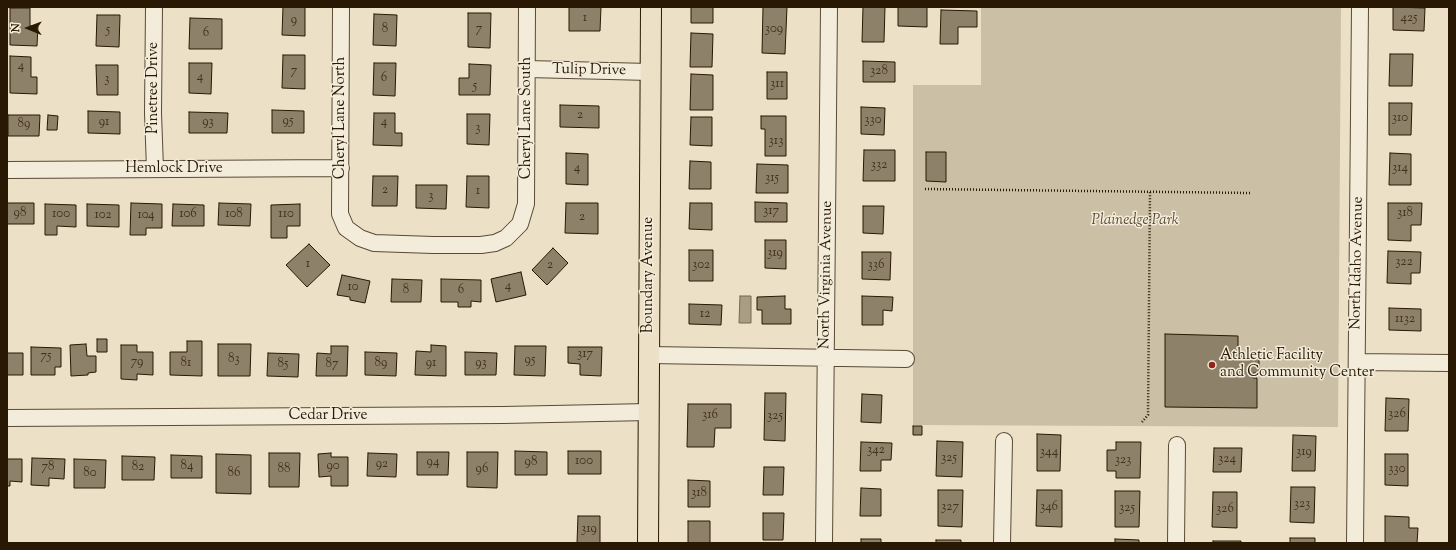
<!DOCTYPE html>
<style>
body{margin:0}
#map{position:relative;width:1456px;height:550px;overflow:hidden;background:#ece1c6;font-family:"Sorts Mill Goudy",serif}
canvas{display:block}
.frame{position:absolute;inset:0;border:8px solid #281804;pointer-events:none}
.north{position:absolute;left:8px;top:8px;width:40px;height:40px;-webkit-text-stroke:3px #f3ecda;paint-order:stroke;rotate:271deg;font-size:11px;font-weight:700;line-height:16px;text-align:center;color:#281804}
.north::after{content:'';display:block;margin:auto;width:14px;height:18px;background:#281804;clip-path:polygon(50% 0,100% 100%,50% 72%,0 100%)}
</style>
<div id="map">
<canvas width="1456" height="550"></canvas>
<div class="frame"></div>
<div class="north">N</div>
</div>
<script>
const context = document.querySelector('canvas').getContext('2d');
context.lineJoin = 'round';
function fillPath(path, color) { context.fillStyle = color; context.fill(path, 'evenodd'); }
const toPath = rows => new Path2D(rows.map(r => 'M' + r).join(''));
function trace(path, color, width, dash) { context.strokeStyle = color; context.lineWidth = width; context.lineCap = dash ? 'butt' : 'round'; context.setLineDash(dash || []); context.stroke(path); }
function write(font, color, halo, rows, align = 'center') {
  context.font = font + ' "Sorts Mill Goudy",serif'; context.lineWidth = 3; context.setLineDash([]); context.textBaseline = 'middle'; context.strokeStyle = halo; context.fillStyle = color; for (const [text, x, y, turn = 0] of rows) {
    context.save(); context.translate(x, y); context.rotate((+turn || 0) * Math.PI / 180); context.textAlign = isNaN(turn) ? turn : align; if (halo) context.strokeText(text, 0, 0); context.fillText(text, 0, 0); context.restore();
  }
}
fillPath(toPath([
 [981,7,1341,7,1338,427,913,425,913,85,981,85]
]), '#cbbfa5');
const water = toPath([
 [740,296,751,296,751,323,739,323,740,296]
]);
fillPath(water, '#a99d84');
trace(water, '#756851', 1);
const building = toPath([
 [283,7,305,7,305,36,282,35,283,7],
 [569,7,601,7,600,31,569,31,569,7],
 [691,7,713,7,713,23,691,23,691,7],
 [763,7,787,7,785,54,762,53,763,7],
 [863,7,885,7,884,42,862,42,863,7],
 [898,7,927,7,927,27,898,26,898,7],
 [1393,7,1425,8,1424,31,1393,30,1393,7],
 [10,8,30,8,30,26,38,26,37,46,10,45,10,8],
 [941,10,977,11,977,27,958,27,958,44,940,44,941,10],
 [468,13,491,13,490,48,468,47,468,13],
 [374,14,397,15,396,46,373,45,374,14],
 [97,15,120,15,119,47,96,46,97,15],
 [190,18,222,19,222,49,189,49,190,18],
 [691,33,713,34,712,67,690,67,691,33],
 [1390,54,1413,54,1412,86,1389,86,1390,54],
 [283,55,305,55,305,89,282,88,283,55],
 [10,56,31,57,31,77,37,77,37,94,10,93,10,56],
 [863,61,895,62,895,82,863,82,863,61],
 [189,63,212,63,211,94,189,93,189,63],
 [374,63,396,63,395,96,373,95,374,63],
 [469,64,491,65,490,95,459,95,459,78,469,78,469,64],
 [96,65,118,65,118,95,97,95,96,65],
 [767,72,787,72,787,99,767,99,767,72],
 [691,74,713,75,713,110,690,110,691,74],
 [1389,103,1412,103,1411,135,1389,135,1389,103],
 [560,105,599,106,599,128,560,127,560,105],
 [861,107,885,108,884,135,861,134,861,107],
 [272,110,304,111,304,133,272,133,272,110],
 [88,111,120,112,120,134,88,133,88,111],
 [189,112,228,113,227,133,189,133,189,112],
 [374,113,395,113,395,133,402,133,402,146,373,145,374,113],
 [467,114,490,114,489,145,467,144,467,114],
 [8,115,40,115,39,136,8,136,8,115],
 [48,115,58,116,57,130,47,130,48,115],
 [761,116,786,116,786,156,765,156,765,129,761,129,761,116],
 [691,117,712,117,712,146,690,145,691,117],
 [864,150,895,150,895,181,863,181,864,150],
 [926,152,946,152,946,182,926,181,926,152],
 [566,153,588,154,588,185,566,184,566,153],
 [1390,153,1411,154,1411,185,1389,185,1390,153],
 [690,161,711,162,711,189,689,189,690,161],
 [757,164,788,165,788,193,756,193,757,164],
 [373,176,398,176,397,206,372,206,373,176],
 [467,176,489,176,489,208,466,207,467,176],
 [416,185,447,185,446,209,416,208,416,185],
 [755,202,787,203,787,222,755,222,755,202],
 [7,203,34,203,34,224,7,224,7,203],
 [131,203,162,204,162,228,146,228,146,235,130,235,131,203],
 [219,203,251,204,250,226,218,225,219,203],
 [566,203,598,203,598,234,565,233,566,203],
 [690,203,712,203,712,230,689,229,690,203],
 [1388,203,1422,203,1421,225,1411,225,1411,241,1388,240,1388,203],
 [45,204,76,205,76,227,57,226,57,235,45,235,45,204],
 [87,204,119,205,119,227,87,226,87,204],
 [173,204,204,205,204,226,172,226,173,204],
 [300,204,300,226,287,226,287,238,271,238,271,205,300,204],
 [863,206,884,206,883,234,863,233,863,206],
 [765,240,786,240,786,269,765,268,765,240],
 [309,244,330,265,307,287,286,265,309,244],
 [553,248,568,263,547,285,532,270,553,248],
 [689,250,713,250,713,281,689,281,689,250],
 [1388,251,1421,252,1420,273,1411,273,1411,284,1387,283,1388,251],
 [862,252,891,252,890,280,862,279,862,252],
 [521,272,526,295,496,302,491,279,521,272],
 [342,275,370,281,365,303,350,300,350,297,337,295,342,275],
 [392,279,422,280,421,302,391,302,392,279],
 [441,279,481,280,481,302,471,301,471,307,458,307,458,302,441,302,441,279],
 [785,296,785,309,791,309,791,324,762,324,762,310,757,310,757,297,785,296],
 [862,296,893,297,892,311,883,310,883,325,862,325,862,296],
 [689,304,722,305,721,325,689,324,689,304],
 [1389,308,1421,309,1421,331,1389,330,1389,308],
 [1165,334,1238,336,1238,356,1259,357,1259,373,1253,373,1253,378,1257,378,1257,408,1165,407,1165,334],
 [97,339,107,339,107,352,97,352,97,339],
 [187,341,202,341,202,376,170,375,170,352,187,352,187,341],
 [86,344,87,356,96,356,96,372,88,373,88,375,71,376,70,345,86,344],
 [218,344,251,344,250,376,218,376,218,344],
 [121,345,137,345,137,352,153,352,153,375,137,374,137,380,121,379,121,345],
 [431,345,446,346,446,376,415,375,416,351,431,352,431,345],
 [331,346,348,346,347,376,316,376,317,353,331,354,331,346],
 [515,346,546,346,545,376,514,375,515,346],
 [31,347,61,348,61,367,55,367,55,375,31,375,31,347],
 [568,347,602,347,601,376,580,375,580,364,568,363,568,347],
 [365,352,397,353,396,376,365,375,365,352],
 [465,352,497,353,496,375,465,375,465,352],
 [7,353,23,353,23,375,7,375,7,353],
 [268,353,299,354,298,377,267,376,268,353],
 [765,393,786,393,785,441,764,440,765,393],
 [862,394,882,395,881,423,861,422,862,394],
 [1386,398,1409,399,1408,431,1385,431,1386,398],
 [688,404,731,404,731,428,715,428,714,447,687,447,688,404],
 [913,426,922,426,922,435,913,435,913,426],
 [1037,434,1061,435,1060,471,1037,471,1037,434],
 [1293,435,1316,436,1315,471,1292,471,1293,435],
 [937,441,963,442,962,477,936,476,937,441],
 [861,442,892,443,891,460,881,460,881,471,860,471,861,442],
 [1116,442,1141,442,1140,478,1116,478,1116,471,1107,471,1107,450,1116,450,1116,442],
 [1214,448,1242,448,1241,472,1213,472,1214,448],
 [515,451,547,452,547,475,515,475,515,451],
 [568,451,601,451,601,474,568,474,568,451],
 [417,452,449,452,448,475,417,475,417,452],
 [467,452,498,452,497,488,467,487,467,452],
 [269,453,300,453,299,487,269,487,269,453],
 [331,453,331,457,348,457,348,486,331,486,331,476,319,477,318,454,331,453],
 [368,453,397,454,396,477,367,476,368,453],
 [216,454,251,455,251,494,216,493,216,454],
 [1385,454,1408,454,1408,486,1385,485,1385,454],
 [171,455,202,456,202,478,171,478,171,455],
 [122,456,155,457,154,480,122,480,122,456],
 [32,458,65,459,64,479,49,478,49,486,31,485,32,458],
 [7,459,22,459,22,482,10,481,10,486,7,486,7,459],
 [74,459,106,460,105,488,74,488,74,459],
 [764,467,784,467,783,495,763,495,764,467],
 [688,480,710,481,710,507,688,507,688,480],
 [1291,487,1315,487,1314,523,1290,522,1291,487],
 [861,488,881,489,881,516,860,516,861,488],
 [938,490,963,490,962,527,938,526,938,490],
 [1037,490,1062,490,1062,527,1036,526,1037,490],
 [1115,491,1140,491,1139,527,1115,527,1115,491],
 [1213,492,1237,492,1237,528,1212,527,1213,492],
 [763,513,784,513,783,540,763,540,763,513],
 [578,516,600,516,600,543,577,543,578,516],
 [1385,516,1409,517,1409,528,1418,528,1417,543,1385,543,1385,516],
 [688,521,710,521,710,543,688,543,688,521],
 [1290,538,1315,538,1315,543,1290,543,1290,538],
 [861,539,881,539,881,543,861,543,861,539],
 [1115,539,1139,540,1139,543,1115,543,1115,539],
 [936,540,961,540,961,543,936,543,936,540],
 [1213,541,1241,541,1241,543,1213,543,1213,541]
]);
fillPath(building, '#8e8169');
trace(building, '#281804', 1);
const minor = toPath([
 [154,7,153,113,155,169],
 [341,7,340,214,346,228,360,238,374,243,433,245,481,245,495,243,506,238,520,224,526,204,527,7],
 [527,69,650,72],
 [7,170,341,168],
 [649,355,906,359],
 [1357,362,1449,363],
 [7,418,503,415,649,412],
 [824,543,829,7],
 [1002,543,1004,441],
 [1176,543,1177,445],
 [1355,543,1360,7]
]);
const major = toPath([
 [648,543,651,7]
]);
trace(minor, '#594a34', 18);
trace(major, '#281804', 22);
trace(toPath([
 [925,189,1251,193],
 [1142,422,1148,415,1150,192]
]), '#281804', 2.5, [1, 2]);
trace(minor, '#f3ecda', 16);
trace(major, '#ece1c6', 20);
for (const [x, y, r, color] of [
 [1212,365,4,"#8f2418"]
]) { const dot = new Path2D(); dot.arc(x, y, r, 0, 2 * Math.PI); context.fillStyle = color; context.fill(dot); trace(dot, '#f3ecda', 1.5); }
write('13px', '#42321d', null, [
 ["1",585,19],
 ["425",1409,19],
 ["9",294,21],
 ["8",385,30],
 ["7",479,30],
 ["309",774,30],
 ["5",108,31],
 ["6",206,34],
 ["4",21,67],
 ["7",294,72],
 ["328",879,72],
 ["4",200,78],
 ["6",384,79],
 ["3",107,80],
 ["311",777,85],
 ["5",475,87],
 ["2",580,116],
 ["310",1400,119],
 ["330",873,121],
 ["95",288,122],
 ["91",104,123],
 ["93",208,123],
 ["4",384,123],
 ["89",24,125],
 ["3",478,129],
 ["313",776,142],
 ["332",879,166],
 ["4",577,169],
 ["314",1400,169],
 ["315",772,179],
 ["2",385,191],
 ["1",478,192],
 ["3",431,197],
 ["317",771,212],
 ["98",20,214],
 ["318",1405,214],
 ["100",61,215],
 ["106",188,215],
 ["108",234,215],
 ["110",286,215],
 ["102",103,216],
 ["104",146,216],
 ["2",582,218],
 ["319",775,254],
 ["322",1404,263],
 ["1",308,265],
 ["2",550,266],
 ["302",701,266],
 ["336",876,266],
 ["4",508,287],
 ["10",353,288],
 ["8",406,291],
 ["6",461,291],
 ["12",705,315],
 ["1132",1405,320],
 ["317",585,355],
 ["75",46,357],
 ["83",234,360],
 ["95",530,361],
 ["79",137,363],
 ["81",186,364],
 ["89",381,364],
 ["91",431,364],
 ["93",481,364],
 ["85",283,365],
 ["87",332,365],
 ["326",1397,415],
 ["316",710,416],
 ["325",775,417],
 ["342",876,451],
 ["344",1049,453],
 ["319",1304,453],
 ["325",949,459],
 ["324",1227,460],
 ["323",1123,461],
 ["100",584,462],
 ["94",433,463],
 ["98",531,463],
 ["92",382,465],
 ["84",187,467],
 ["90",333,467],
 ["78",48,468],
 ["82",138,468],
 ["88",284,470],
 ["96",482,470],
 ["330",1397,470],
 ["80",90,474],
 ["86",234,474],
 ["318",699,494],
 ["323",1302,505],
 ["327",950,508],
 ["346",1049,508],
 ["325",1127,509],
 ["326",1225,510],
 ["319",589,530]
]);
write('15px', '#281804', '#f3ecda', [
 ["Tulip Drive",589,71,1],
 ["Pinetree Drive",154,88,-90],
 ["Cheryl Lane North",341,118,-90],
 ["Cheryl Lane South",527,118,-90],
 ["Hemlock Drive",174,169],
 ["North Idaho Avenue",1358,263,-89],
 ["Boundary Avenue",649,275,-90],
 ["North Virginia Avenue",827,275,-89],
 ["Cedar Drive",328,416]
]);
write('italic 15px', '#594a34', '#f3ecda', [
 ["Plainedge Park",1135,221]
]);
write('15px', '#281804', '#f3ecda', [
 ["Athletic Facility",1220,356],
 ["and Community Center",1220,373]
], 'left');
</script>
